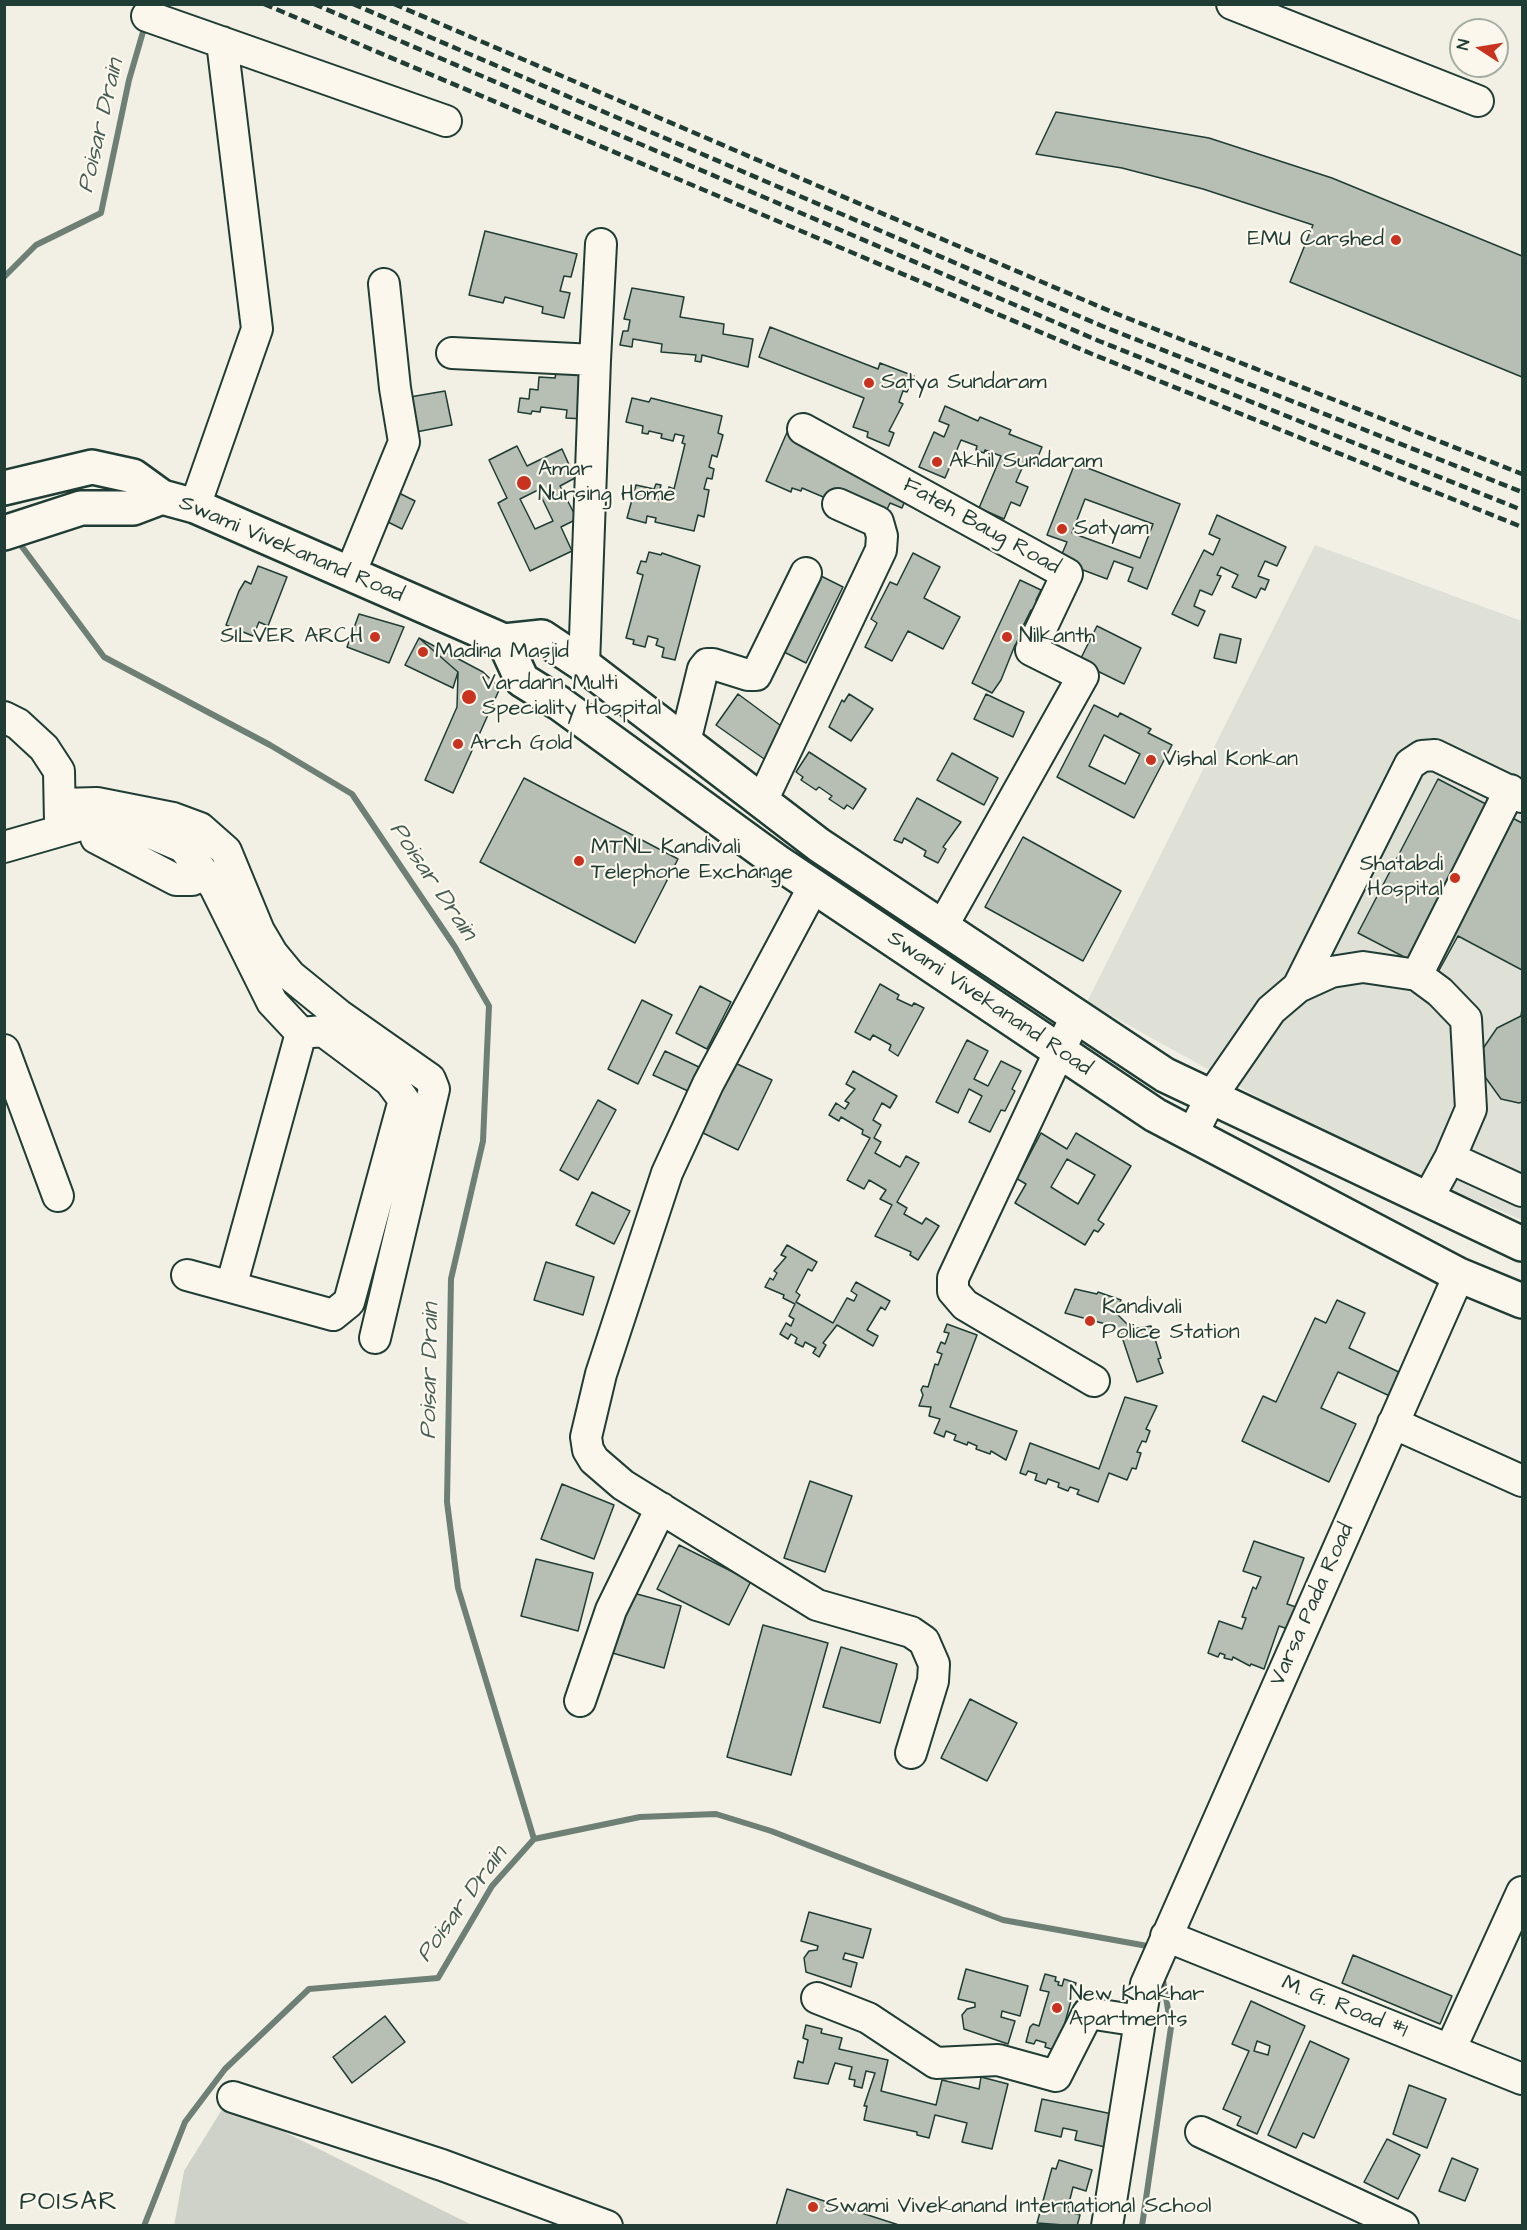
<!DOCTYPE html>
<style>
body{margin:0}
#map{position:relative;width:1527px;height:2230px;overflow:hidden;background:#f2f0e5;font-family:"Architects Daughter",sans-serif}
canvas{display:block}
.frame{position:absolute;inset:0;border:6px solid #1f3d34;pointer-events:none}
.north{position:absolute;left:1449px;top:18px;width:60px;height:60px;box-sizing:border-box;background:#fbf7ec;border:2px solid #a3ada2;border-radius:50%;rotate:282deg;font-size:16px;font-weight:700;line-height:24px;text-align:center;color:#1f3d34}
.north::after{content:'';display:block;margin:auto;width:21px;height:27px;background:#c8321e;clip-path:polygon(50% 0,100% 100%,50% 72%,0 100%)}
</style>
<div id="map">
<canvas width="1527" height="2230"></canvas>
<div class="frame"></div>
<div class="north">N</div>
</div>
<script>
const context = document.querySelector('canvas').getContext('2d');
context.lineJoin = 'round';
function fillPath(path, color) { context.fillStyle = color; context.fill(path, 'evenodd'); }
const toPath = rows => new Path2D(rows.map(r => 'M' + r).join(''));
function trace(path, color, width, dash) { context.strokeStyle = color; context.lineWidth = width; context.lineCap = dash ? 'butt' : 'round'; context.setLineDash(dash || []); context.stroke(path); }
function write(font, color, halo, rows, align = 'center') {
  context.font = font + ' "Architects Daughter",sans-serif'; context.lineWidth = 4.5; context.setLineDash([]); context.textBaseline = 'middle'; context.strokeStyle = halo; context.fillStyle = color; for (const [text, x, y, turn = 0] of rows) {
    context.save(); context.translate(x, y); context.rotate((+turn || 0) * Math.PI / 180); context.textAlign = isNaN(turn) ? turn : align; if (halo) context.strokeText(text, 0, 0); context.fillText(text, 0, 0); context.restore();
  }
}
fillPath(toPath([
 [1315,545,1522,621,1522,1220,1335,1140,1087,1002]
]), '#e0e1d6');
fillPath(toPath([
 [226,2103,472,2225,174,2226,184,2171]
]), '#cfd2c8');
trace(toPath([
 [4,277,36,245,101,213,129,80,145,25],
 [17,540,104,657,270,745,352,794,455,947,489,1006,483,1141,451,1279,447,1502,458,1588,534,1839,492,1886,438,1978,309,1989,225,2069,185,2122,144,2226],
 [534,1839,640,1817,716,1814,771,1831,1003,1920,1153,1947],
 [1142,2226,1171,2027,1162,1974]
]), '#6e7f75', 6);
const building = toPath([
 [1056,112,1209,138,1332,178,1522,256,1522,377,1290,282,1313,225,1203,189,1122,168,1036,154,1056,112],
 [485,231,577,254,571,277,564,276,560,291,570,293,564,318,542,313,543,307,505,297,503,303,469,295,485,231],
 [632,288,684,297,680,317,724,324,723,334,753,339,748,367,702,355,701,362,695,361,696,355,661,352,662,344,633,339,632,347,620,345,623,331,628,331,630,320,624,319,632,288],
 [770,327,878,369,880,363,914,376,907,392,903,391,899,402,903,404,889,431,894,433,889,446,867,437,868,432,853,427,864,398,759,357,770,327],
 [556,373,588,376,584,419,566,418,567,410,541,407,540,412,532,411,531,414,518,412,520,398,529,399,530,389,538,390,539,377,555,378,556,373],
 [445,391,452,425,411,433,404,398,445,391],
 [632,398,649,402,651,398,722,416,718,433,723,435,717,457,712,455,709,467,714,469,712,479,707,478,704,489,709,490,704,517,698,515,694,531,655,522,656,518,647,516,646,523,627,518,636,485,654,489,656,484,661,485,657,499,666,501,669,487,674,489,685,444,682,443,684,436,675,434,673,441,661,438,662,434,649,431,648,434,642,433,643,426,626,422,632,398],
 [945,406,978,421,980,417,1011,430,1009,434,1042,447,1035,464,1026,459,1016,482,1028,487,1020,506,1011,502,1004,519,979,508,1001,456,985,450,984,453,976,450,977,446,961,440,945,478,919,467,934,432,944,437,949,425,939,421,945,406],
 [788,430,909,491,902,508,890,503,884,516,873,518,802,488,801,491,792,488,791,492,766,481,788,430],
 [517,446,527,466,562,449,575,478,560,486,577,519,561,527,572,551,530,571,498,503,507,498,489,460,517,446],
 [538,490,553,521,535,529,520,499,538,490],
 [1075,463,1180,504,1147,589,1128,581,1133,568,1114,561,1107,579,1059,561,1067,542,1047,535,1075,463],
 [1085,499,1153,524,1140,558,1072,533,1085,499],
 [397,492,415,501,402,529,384,520,397,492],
 [1217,515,1286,547,1277,566,1265,561,1258,576,1269,580,1265,590,1261,588,1256,598,1232,587,1238,575,1221,567,1217,575,1221,576,1212,595,1200,590,1194,606,1205,611,1198,626,1172,614,1204,550,1213,555,1220,539,1209,534,1217,515],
 [649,552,661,555,662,553,700,566,675,660,662,657,664,648,656,645,658,639,648,636,645,647,633,644,634,640,626,638,643,575,637,573,641,561,646,562,649,552],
 [913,553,940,567,924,598,960,617,943,649,908,631,892,661,865,647,877,623,871,619,890,582,897,585,913,553],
 [258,566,287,577,268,626,259,622,253,636,226,625,239,591,245,581,251,584,258,566],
 [815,573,843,587,806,663,778,649,815,573],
 [1020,580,1041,590,1036,600,1041,602,1036,612,1031,610,1018,636,1024,639,1020,647,1015,645,1001,680,992,693,972,683,1020,580],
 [359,614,404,627,389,663,347,647,359,614],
 [1097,626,1141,648,1124,684,1079,662,1097,626],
 [1220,634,1241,639,1236,663,1214,658,1220,634],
 [419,638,483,672,500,688,453,793,425,780,457,707,458,672,419,638],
 [419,638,458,672,453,688,405,665,419,638],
 [738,694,788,731,767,761,716,725,738,694],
 [849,694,873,709,851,741,829,727,842,700,844,702,849,694],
 [986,694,1024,712,1013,737,974,719,986,694],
 [1094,705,1118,717,1120,713,1151,729,1148,733,1172,745,1134,818,1057,777,1094,705],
 [1104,735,1140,754,1125,784,1089,766,1104,735],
 [809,752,866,789,853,809,847,805,844,809,829,799,832,796,819,787,816,790,801,780,803,777,796,772,809,752],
 [952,753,998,778,984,805,937,780,952,753],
 [524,778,678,859,635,943,480,862,524,778],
 [1438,779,1522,823,1522,970,1458,936,1437,974,1358,933,1438,779],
 [917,798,961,822,943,847,946,849,938,863,924,856,926,851,904,838,902,843,894,840,917,798],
 [1023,837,1121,891,1083,961,985,907,1023,837],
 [880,984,899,995,897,999,912,1006,914,1003,924,1008,898,1056,889,1050,891,1045,873,1035,870,1040,855,1032,880,984],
 [700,986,731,1002,707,1049,676,1033,700,986],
 [642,1000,672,1015,638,1084,608,1069,642,1000],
 [1522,1009,1522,1102,1519,1103,1501,1099,1480,1070,1482,1050,1497,1028,1521,1016,1522,1009],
 [967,1040,988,1051,974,1079,988,1086,1001,1061,1021,1071,1012,1089,1015,1091,1005,1111,1001,1110,990,1132,969,1122,982,1096,969,1089,958,1113,936,1102,967,1040],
 [665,1051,699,1067,688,1091,653,1075,665,1051],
 [735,1063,772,1080,738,1150,701,1132,735,1063],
 [853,1071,897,1096,890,1108,882,1103,873,1120,881,1125,874,1138,881,1142,875,1153,900,1167,906,1156,919,1163,897,1202,907,1208,904,1214,922,1224,926,1218,939,1226,918,1260,910,1255,911,1252,875,1236,892,1205,880,1199,886,1190,869,1180,864,1189,847,1180,870,1138,862,1134,863,1130,841,1117,839,1121,829,1115,836,1103,845,1109,849,1103,845,1101,855,1089,846,1084,853,1071],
 [598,1100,616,1110,578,1180,560,1170,598,1100],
 [1041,1133,1067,1149,1076,1133,1131,1166,1098,1220,1104,1224,1098,1232,1094,1230,1085,1245,1015,1203,1026,1184,1014,1177,1019,1170,1021,1171,1041,1133],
 [1067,1159,1095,1175,1078,1204,1051,1187,1067,1159],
 [592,1192,630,1211,614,1244,576,1225,592,1192],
 [787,1245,817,1262,812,1271,808,1269,796,1292,800,1295,796,1302,833,1323,847,1298,854,1301,857,1295,851,1291,856,1282,890,1301,885,1310,881,1307,867,1330,878,1336,873,1346,837,1325,823,1343,826,1345,819,1357,813,1353,816,1348,805,1342,803,1347,795,1343,797,1338,791,1334,788,1339,780,1334,786,1323,791,1326,794,1319,789,1316,795,1304,783,1298,784,1295,765,1287,770,1278,773,1280,777,1273,774,1271,786,1257,781,1255,787,1245],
 [546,1262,594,1277,583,1315,534,1300,546,1262],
 [1075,1289,1097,1294,1098,1292,1121,1300,1116,1313,1132,1329,1151,1326,1161,1358,1158,1359,1163,1373,1137,1382,1120,1331,1113,1326,1065,1313,1075,1289],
 [1337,1300,1365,1313,1349,1348,1405,1375,1394,1398,1338,1372,1321,1408,1356,1424,1329,1482,1242,1441,1263,1396,1276,1402,1315,1318,1326,1323,1337,1300],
 [947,1324,977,1335,950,1407,1017,1431,1006,1460,991,1451,990,1454,976,1449,977,1446,968,1442,967,1445,954,1440,956,1435,946,1431,944,1437,934,1433,940,1419,929,1416,931,1407,919,1406,923,1395,921,1390,923,1386,928,1387,935,1364,938,1365,942,1354,937,1352,941,1342,945,1344,949,1333,944,1332,947,1324],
 [1125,1397,1157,1406,1146,1429,1150,1431,1146,1442,1142,1441,1137,1452,1141,1453,1136,1469,1132,1468,1127,1480,1109,1473,1098,1502,1077,1494,1079,1490,1070,1487,1068,1491,1058,1487,1059,1483,1048,1479,1046,1484,1035,1480,1037,1474,1028,1471,1026,1475,1020,1473,1030,1443,1099,1469,1125,1397],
 [810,1481,852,1496,825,1572,784,1558,810,1481],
 [562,1484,614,1505,594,1559,541,1539,562,1484],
 [1254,1541,1304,1558,1287,1604,1296,1607,1288,1629,1279,1626,1264,1669,1251,1664,1250,1666,1233,1657,1232,1660,1224,1658,1225,1655,1220,1653,1218,1657,1208,1653,1219,1621,1242,1629,1246,1618,1242,1617,1253,1587,1256,1589,1261,1577,1243,1571,1254,1541],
 [679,1545,751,1581,729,1625,657,1589,679,1545],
 [536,1559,593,1573,578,1631,521,1616,536,1559],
 [626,1591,681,1606,664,1668,609,1652,626,1591],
 [763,1625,828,1643,791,1775,727,1757,763,1625],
 [841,1647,897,1664,880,1723,823,1707,841,1647],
 [970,1699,1017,1723,987,1781,941,1758,970,1699],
 [809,1912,871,1929,863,1958,845,1953,843,1959,857,1963,851,1987,806,1972,804,1958,809,1951,817,1950,818,1946,801,1941,809,1912],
 [1353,1955,1452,1996,1440,2024,1342,1983,1353,1955],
 [966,1969,1028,1986,1020,2016,1002,2011,1001,2017,1015,2021,1008,2044,964,2029,962,2015,967,2009,975,2007,975,2003,958,1999,966,1969],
 [1045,1974,1056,1977,1055,1981,1059,1982,1058,1985,1062,1986,1064,1979,1076,1983,1057,2051,1045,2047,1046,2043,1036,2040,1034,2044,1026,2042,1030,2027,1033,2024,1039,2026,1049,1992,1040,1990,1045,1974],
 [1251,2001,1305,2026,1257,2134,1237,2125,1241,2117,1223,2109,1249,2051,1232,2044,1251,2001],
 [1257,2041,1270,2046,1268,2055,1254,2051,1257,2041],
 [385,2016,405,2042,352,2083,333,2057,385,2016],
 [806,2025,822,2029,821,2033,842,2038,839,2049,888,2060,881,2091,936,2105,942,2080,979,2089,981,2077,1008,2084,992,2149,962,2142,967,2123,935,2115,929,2138,917,2135,917,2132,864,2120,867,2106,864,2106,875,2073,866,2071,862,2088,854,2086,855,2080,849,2079,852,2067,835,2063,828,2084,794,2078,798,2061,803,2063,808,2040,803,2038,806,2025],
 [1310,2041,1349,2059,1314,2138,1303,2133,1296,2148,1268,2135,1310,2041],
 [1409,2085,1446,2099,1427,2148,1393,2134,1409,2085],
 [1042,2099,1112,2114,1105,2147,1075,2140,1077,2131,1063,2128,1061,2137,1035,2131,1042,2099],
 [1387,2139,1420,2155,1398,2199,1364,2182,1387,2139],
 [1452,2158,1478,2169,1465,2201,1439,2191,1452,2158],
 [1059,2160,1092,2170,1086,2191,1073,2187,1067,2211,1080,2215,1077,2226,1037,2223,1052,2168,1056,2169,1059,2160],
 [787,2189,902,2226,776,2226,787,2189]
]);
fillPath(building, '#b7beb3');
trace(building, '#1f3d34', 1.5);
const minor = toPath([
 [1232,4,1478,101],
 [147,16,446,121],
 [452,353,595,360,584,665],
 [595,360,601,244],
 [803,429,1067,574,1031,650,1083,676,942,927],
 [195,506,257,329,222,42],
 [350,574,404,442,395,388,384,284],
 [4,717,18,724,44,748,59,771,60,823],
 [685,742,703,669,707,664,713,664,748,675,756,675,806,573],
 [762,801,881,550,882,536,878,522,838,504],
 [60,804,97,803,173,818,200,828,226,851,259,931,272,953,291,976,339,1015,430,1079,434,1089,375,1338],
 [96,838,176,880,192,880,199,867],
 [4,847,91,822,148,832,183,847,215,887,272,1002,301,1033],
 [814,886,708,1084,667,1173,601,1374,586,1437,588,1450,594,1460,623,1485,817,1605,911,1632,924,1641,934,1664,933,1681,911,1753],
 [1417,975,1510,790],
 [1298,987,1410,764,1422,756,1435,755,1522,797],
 [1076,1016,953,1278,953,1291,965,1305,1094,1381],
 [323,1031,390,1081,404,1100,349,1302,333,1315,231,1287,301,1033,323,1031],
 [4,1050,58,1196],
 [1192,1135,1211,1097,1271,1010,1298,987,1331,972,1363,967,1417,975,1440,992,1466,1019,1471,1109,1450,1158,1427,1200],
 [1450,1158,1522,1191],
 [187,1275,231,1287],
 [1393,1423,1522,1481],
 [580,1701,611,1610,661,1508],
 [1166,1936,1522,2079],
 [817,1998,868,2018,936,2063,998,2060,1056,2076,1088,2013,1140,2021],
 [1450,2050,1522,1892],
 [233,2097,442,2165,607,2226],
 [1201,2132,1403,2226],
 [1107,2226,1146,1984,1459,1275]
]);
const major = toPath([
 [4,488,92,467,133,476,162,497],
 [4,533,81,508,133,508,162,497,195,506,504,641,542,637,584,665,819,845,1165,1075,1522,1244],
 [504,641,522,680,559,703,779,863,1155,1115,1459,1275,1522,1301]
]);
trace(minor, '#1f3d34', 34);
trace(major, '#1f3d34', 38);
trace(minor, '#fbf7ec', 30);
trace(major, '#fbf7ec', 33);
trace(toPath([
 [264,4,1092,354,1522,527],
 [314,4,1099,341,1522,510],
 [353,4,1102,326,1522,492],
 [394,4,1112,312,1522,474]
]), '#1f3d34', 4.5, [9, 4.5]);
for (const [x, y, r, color] of [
 [1396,240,6,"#c8321e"],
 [869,383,6,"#c8321e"],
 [937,462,6,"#c8321e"],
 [524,483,8,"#c8321e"],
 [1062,529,6,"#c8321e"],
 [375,637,6,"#c8321e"],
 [1007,637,6,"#c8321e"],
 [423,652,6,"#c8321e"],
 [469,697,8,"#c8321e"],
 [458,744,6,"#c8321e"],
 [1151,760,6,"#c8321e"],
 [579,861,6,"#c8321e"],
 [1455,878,6,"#c8321e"],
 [1090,1321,6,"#c8321e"],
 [1057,2008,6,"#c8321e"],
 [813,2207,6,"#c8321e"]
]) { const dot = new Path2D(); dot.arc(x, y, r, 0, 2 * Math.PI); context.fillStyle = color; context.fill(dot); trace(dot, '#fbf7ec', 2); }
write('22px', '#1f3d34', '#fbf7ec', [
 ["EMU Carshed",1384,240,"right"],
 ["Satya Sundaram",881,383],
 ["Akhil Sundaram",949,462],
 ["Amar",538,470],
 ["Nursing Home",538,495],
 ["Satyam",1074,529],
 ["SILVER ARCH",363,637,"right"],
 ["Nilkanth",1019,637],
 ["Madina Masjid",435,652],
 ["Vardann Multi",482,684],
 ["Speciality Hospital",482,709],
 ["Arch Gold",470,744],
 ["Vishal Konkan",1163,760],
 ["MTNL Kandivali",591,848],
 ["Telephone Exchange",591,873],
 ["Shatabdi",1443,865,"right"],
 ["Hospital",1443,890,"right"],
 ["Kandivali",1102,1308],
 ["Police Station",1102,1333],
 ["New Khakhar",1069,1995],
 ["Apartments",1069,2020],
 ["Swami Vivekanand International School",825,2207]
], 'left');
write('22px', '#1f3d34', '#fbf7ec', [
 ["Fateh Baug Road",981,527,29],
 ["Swami Vivekanand Road",291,550,23],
 ["Swami Vivekanand Road",989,1004,34],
 ["Varsa Pada Road",1313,1605,-66],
 ["M. G. Road #1",1344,2008,22]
]);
write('italic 24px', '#465e55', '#fbf7ec', [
 ["Poisar Drain",102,126,-77],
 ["Poisar Drain",432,882,56],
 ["Poisar Drain",431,1371,-89],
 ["Poisar Drain",463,1905,-54]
]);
context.letterSpacing = '1.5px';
write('26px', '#1f3d34', '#fbf7ec', [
 ["POISAR",69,2204]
]);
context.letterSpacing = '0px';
</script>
